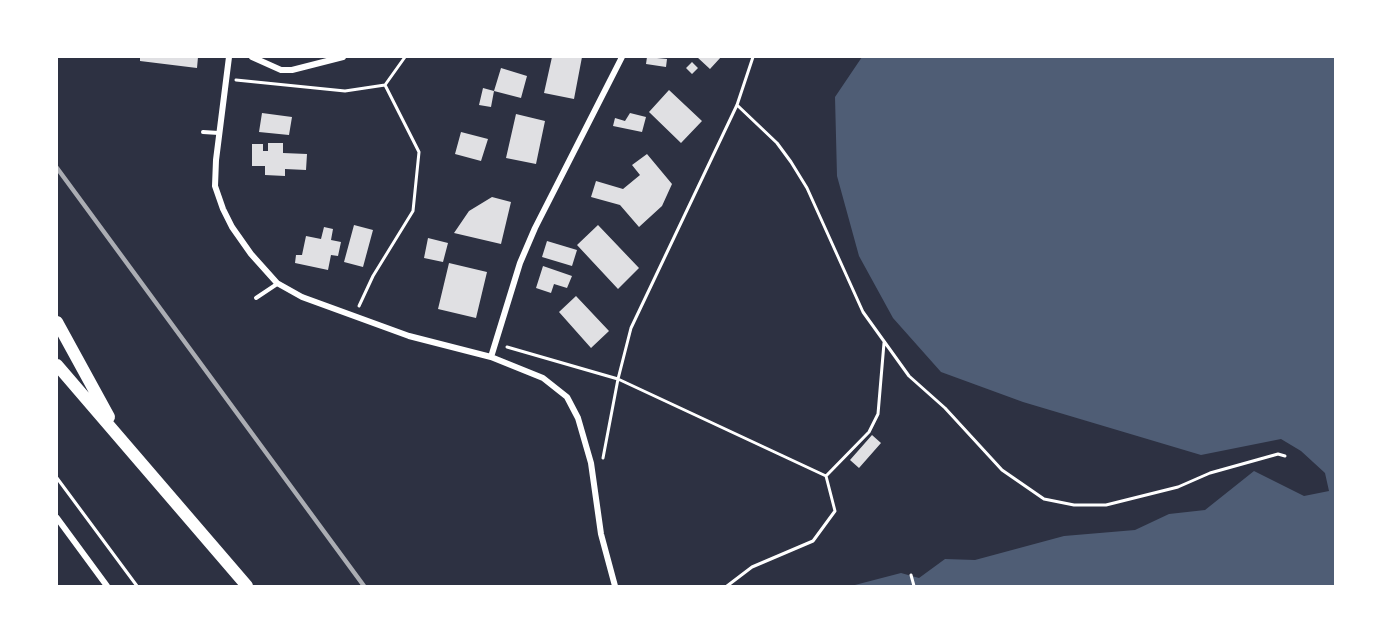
<!DOCTYPE html>
<style>
body{margin:0}
#map{position:relative;width:1392px;height:643px;overflow:hidden;background:#2d3142;font-family:"DM Sans",sans-serif}
canvas{display:block}
.frame{position:absolute;inset:0;border:58px solid #fff;pointer-events:none}
</style>
<div id="map">
<canvas width="1392" height="643"></canvas>
<div class="frame"></div>
</div>
<script>
const context = document.querySelector('canvas').getContext('2d');
context.lineJoin = 'round';
function fillPath(path, color) { context.fillStyle = color; context.fill(path, 'evenodd'); }
const toPath = rows => new Path2D(rows.map(r => 'M' + r).join(''));
function trace(path, color, width, dash) { context.strokeStyle = color; context.lineWidth = width; context.lineCap = dash ? 'butt' : 'round'; context.setLineDash(dash || []); context.stroke(path); }
fillPath(toPath([
 [862,57,1335,57,1335,586,851,586,901,573,919,578,945,559,975,560,1064,536,1135,530,1169,514,1205,510,1254,471,1304,496,1329,491,1325,473,1301,451,1281,439,1201,455,1023,402,941,372,893,318,859,256,837,176,835,97]
]), '#4f5d75');
fillPath(toPath([
 [140,57,198,57,197,68,140,61],
 [552,57,582,57,574,99,544,93],
 [647,57,667,59,666,67,646,64],
 [697,57,721,57,710,69],
 [692,62,698,68,692,74,686,68],
 [501,68,527,76,521,98,494,91],
 [483,88,494,91,491,107,479,105],
 [669,90,702,121,681,143,649,112],
 [262,113,292,117,289,135,259,132],
 [630,113,646,117,642,132,613,126,615,118,625,121],
 [516,114,545,121,536,164,506,158],
 [461,132,488,139,481,161,455,154],
 [268,143,283,143,283,153,307,154,306,170,285,169,285,176,265,175,265,166,252,166,252,144,263,144,263,151,268,151],
 [647,154,672,184,662,206,639,227,620,205,591,197,596,181,623,189,640,175,632,165],
 [492,197,511,202,501,244,454,233,469,211],
 [354,225,373,230,363,267,344,262],
 [598,225,639,268,618,289,577,245],
 [324,227,333,229,331,240,341,242,338,256,331,255,328,270,295,263,296,255,302,255,306,236,321,239],
 [428,238,448,243,443,262,424,258],
 [547,241,577,250,572,266,542,257],
 [449,263,487,272,476,318,438,309],
 [543,266,572,276,567,288,554,284,551,293,536,288],
 [576,296,609,331,591,348,559,312],
 [872,435,881,443,859,468,850,460]
]), '#e0e0e3');
trace(toPath([
 [236,80,345,91,385,85],
 [385,85,405,57],
 [737,105,777,143,791,162,807,188,863,312,909,376,945,408,1002,470,1044,499,1074,505,1106,505,1178,487,1210,473,1278,454,1285,456],
 [359,306,373,276,413,211,419,152,385,85],
 [507,347,618,379,826,476],
 [603,458,618,379,631,328,737,105,753,57],
 [57,478,137,586],
 [911,575,914,586],
 [727,586,752,567,813,541,835,511,826,476,869,432,878,414,884,343]
]), '#fff', 3);
trace(toPath([
 [203,132,219,133],
 [256,298,277,284]
]), '#fff', 4);
trace(toPath([
 [229,57,216,160,215,186,223,209,232,227,251,254,277,283,302,297,409,336,491,357,543,378,567,397,578,418,591,463,601,534,615,586],
 [252,57,281,70,292,70,343,57],
 [491,357,520,263,535,228,622,57],
 [57,518,107,586]
]), '#fff', 6);
trace(toPath([
 [57,322,109,417],
 [57,365,247,586]
]), '#fff', 12);
trace(toPath([
 [57,168,364,586]
]), '#abadb3', 4.5);
</script>
